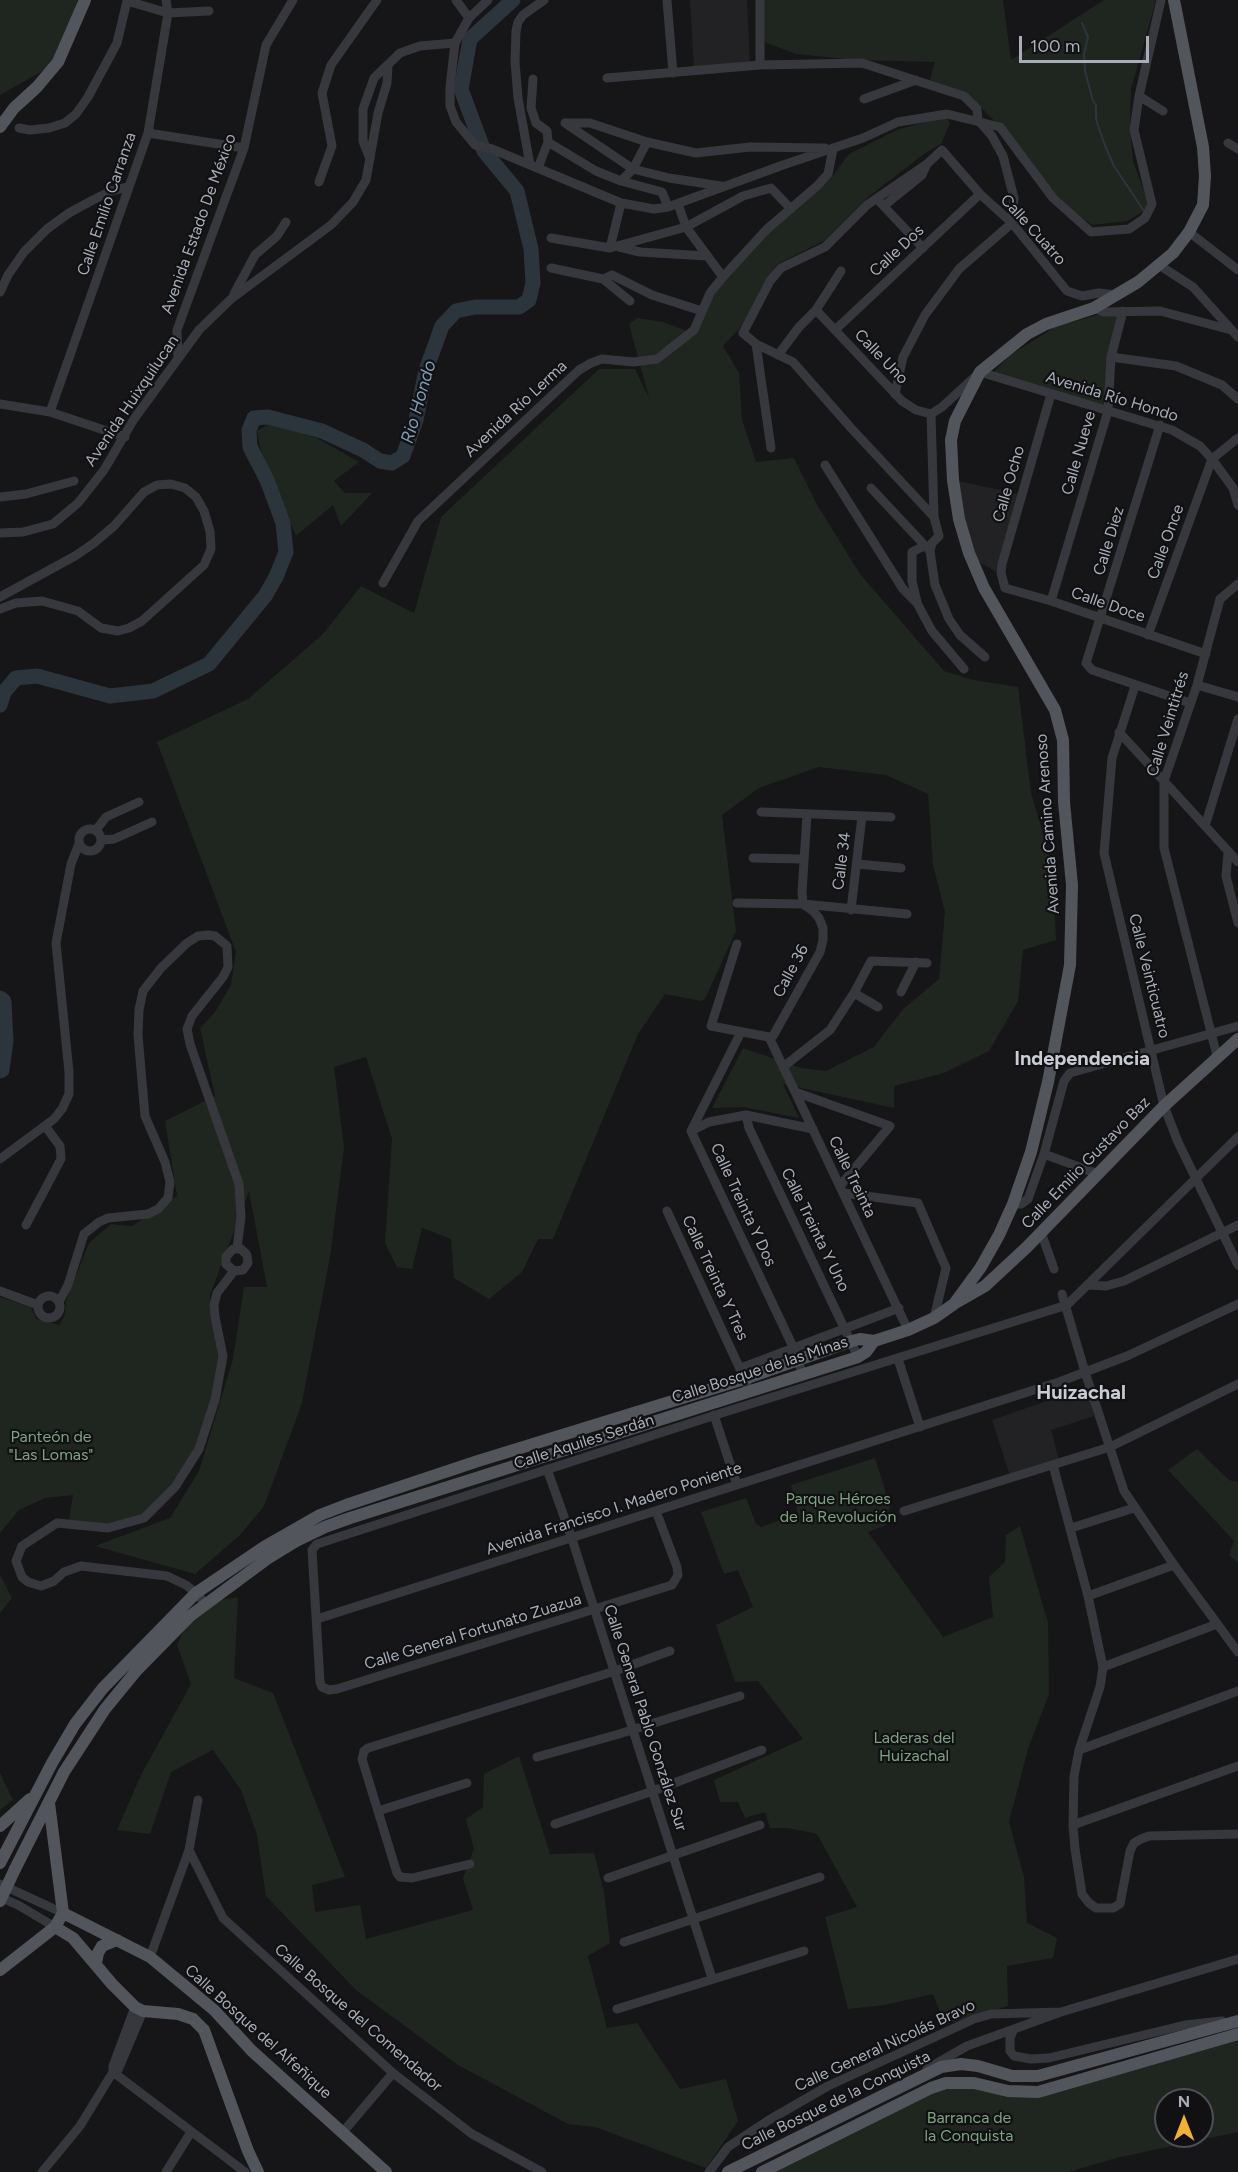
<!DOCTYPE html>
<meta charset="utf-8">
<style>
body{margin:0}
#map{position:relative;width:1238px;height:2172px;overflow:hidden;background:#161618;font-family:Figtree,sans-serif}
canvas{display:block}
.north{position:absolute;left:1154px;top:2088px;width:60px;height:60px;box-sizing:border-box;background:#111113;border:2px solid #4d4f55;border-radius:50%;rotate:0deg;font-size:16px;font-weight:700;line-height:24px;text-align:center;color:#a8adb8}
.north::after{content:'';display:block;margin:auto;width:21px;height:27px;background:#f2b134;clip-path:polygon(50% 0,100% 100%,50% 72%,0 100%)}
.scale{position:absolute;left:1019px;top:36px;width:130px;height:27px;box-sizing:border-box;border:3px solid #a8adb8;border-top:0;padding-left:8px;font-size:18px;line-height:21px;white-space:nowrap;color:#a8adb8;-webkit-text-stroke:4px #111113;paint-order:stroke}
</style>
<div id="map">
<canvas width="1238" height="2172"></canvas>
<div class="north">N</div>
<div class="scale">100 m</div>
</div>
<script>
const context = document.querySelector('canvas').getContext('2d');
context.lineJoin = 'round';
function fillPath(path, color) { context.fillStyle = color; context.fill(path, 'evenodd'); }
const toPath = rows => new Path2D(rows.map(r => 'M' + r).join(''));
function trace(path, color, width, dash) { context.strokeStyle = color; context.lineWidth = width; context.lineCap = dash ? 'butt' : 'round'; context.setLineDash(dash || []); context.stroke(path); }
function write(font, color, halo, rows, align = 'center') {
  context.font = font + ' Figtree,sans-serif'; context.lineWidth = 4.5; context.setLineDash([]); context.textBaseline = 'middle'; context.strokeStyle = halo; context.fillStyle = color; for (const [text, x, y, turn = 0] of rows) {
    context.save(); context.translate(x, y); context.rotate((+turn || 0) * Math.PI / 180); context.textAlign = isNaN(turn) ? turn : align; if (halo) context.strokeText(text, 0, 0); context.fillText(text, 0, 0); context.restore();
  }
}
fillPath(toPath([
 [690,0,747,0,750,66,694,69],
 [958,481,1019,494,996,572,978,561,966,528],
 [1087,1387,1094,1416,1051,1430,1059,1460,1010,1476,992,1420]
]), '#222225');
fillPath(toPath([
 [0,0,81,0,63,46,48,68,0,95],
 [762,0,1003,0,1011,60,1104,0,1156,0,1131,89,1130,129,1133,162,1148,201,1144,211,1127,221,1092,225,1053,198,1000,127,969,95,930,80,935,62,856,60,796,54,762,41],
 [946,117,950,123,941,144,924,154,868,197,825,240,776,265,740,328,723,346,739,373,742,420,756,462,794,458,816,503,860,574,944,671,973,680,1018,687,1031,793,1053,867,1056,940,1023,950,1018,1001,989,1051,944,1073,894,1086,894,1108,783,1084,799,1118,743,1107,712,1108,743,1048,801,1068,826,1071,874,1047,903,1009,939,979,945,912,933,865,928,794,886,775,819,767,759,788,722,815,736,931,705,999,701,1001,665,994,638,1034,553,1239,538,1239,522,1272,489,1299,454,1278,451,1239,422,1228,412,1269,397,1267,385,1243,392,1139,366,1057,334,1067,344,1147,330,1257,302,1403,264,1506,240,1535,195,1574,95,1546,170,1518,199,1471,233,1359,244,1287,267,1287,249,1191,210,1295,210,1316,220,1356,211,1401,195,1449,171,1484,142,1515,106,1525,69,1520,73,1495,45,1498,19,1510,0,1533,0,1297,31,1307,36,1319,59,1325,65,1315,66,1301,89,1243,111,1224,132,1226,177,1196,165,1121,215,1096,200,1028,215,1012,231,985,236,952,157,742,248,699,323,634,361,586,414,613,441,517,599,369,635,369,649,398,629,324,637,318,663,322,695,334,708,303,739,262,769,232,832,177,849,154,899,129],
 [1097,315,1118,315,1105,407,990,376,1009,356,1055,327],
 [269,424,317,438,359,462,334,481,345,493,372,493,341,526,333,505,296,536,261,452,257,431],
 [1197,1449,1229,1480,1238,1482,1238,1563,1229,1555,1234,1541,1168,1470],
 [875,1458,890,1506,886,1525,868,1532,943,1637,993,1617,989,1577,1005,1562,1006,1535,1020,1526,1048,1623,1049,1694,1028,1749,1009,1822,1024,1877,1027,1923,1057,1938,1053,1958,1007,1966,1008,2006,945,2025,933,1994,885,2005,848,2009,825,1917,857,1907,817,1834,788,1828,770,1828,765,1812,745,1818,738,1802,720,1802,714,1780,803,1739,758,1681,735,1682,716,1625,753,1607,738,1570,724,1574,701,1512,746,1498,756,1524,761,1527,798,1514,791,1485],
 [0,1575,12,1598,0,1613],
 [238,1597,234,1678,273,1693,345,1877,312,1885,315,1912,360,1905,366,1939,473,1910,463,1878,474,1849,466,1819,483,1807,484,1774,519,1756,550,1854,594,1853,604,1892,610,1943,588,1956,607,2028,637,2023,680,2089,726,2079,738,2121,706,2168,595,2127,568,2124,458,2065,356,1990,266,1896,257,1835,241,1790,213,1750,171,1772,150,1834,117,1830,141,1775,191,1684,177,1645,190,1616,205,1603],
 [0,1773,13,1800,0,1810],
 [1238,2034,1238,2132,1116,2158,1069,2172,762,2172,946,2083,1039,2092],
 [1166,2100,1202,2100,1202,2136,1166,2136]
]), '#1e261f');
trace(toPath([
 [1082,23,1088,37,1084,54,1085,71,1093,101,1096,105,1096,119,1104,143,1114,166,1144,211]
]), '#2c353c', 2);
trace(toPath([
 [0,705,4,692,16,678,37,676,110,696,153,691,209,664,265,596,276,577,286,552,283,523,267,480,250,447,249,430,254,418,268,417,322,431,363,450,380,461,392,463,403,456,416,420,426,370,442,326,456,311,475,307,519,307,529,300,533,283,531,249,517,191,484,151,461,89,470,39,513,0],
 [0,998,4,1001,6,1041,2,1070,0,1071]
]), '#2c353c', 15);
trace(toPath([
 [456,0,469,18],
 [667,0,673,73],
 [455,43,450,87,450,106,456,122,475,145,492,149,621,203,654,209,668,207,783,165,863,138,898,122,947,114,1000,127,1053,198,1091,232,1129,229,1145,218,1152,204,1134,130,1139,96,1161,0],
 [760,65,760,0],
 [607,78,760,65,862,63,964,96,977,109,978,120],
 [533,79,531,108,536,123,547,131,548,142,538,168],
 [1139,96,1163,111],
 [864,99,916,80],
 [565,123,590,123,647,142,696,153,750,147,825,148],
 [565,123,633,169,669,178,721,186],
 [19,128,30,130,49,128,65,123,76,114,88,97,117,43,127,1,168,13,209,11],
 [148,133,244,148],
 [548,142,596,171,621,181,662,192,668,207],
 [1228,143,1238,149],
 [370,159,363,141,363,109,374,78,400,53,420,46,455,43,469,18,488,0],
 [530,165,518,98,515,62,516,31,518,22,523,15,544,0],
 [621,181,633,169,647,142],
 [319,182,332,146,322,93,331,65,377,0],
 [878,200,923,248],
 [678,204,686,227,723,277],
 [885,205,922,175,927,164],
 [1189,232,1238,270],
 [551,238,610,248,686,227,743,196,771,188,791,209],
 [619,247,640,252,707,256],
 [610,248,621,203],
 [1159,265,1193,287,1238,337],
 [551,268,603,279,612,275,652,295,702,311],
 [603,279,630,301],
 [0,292,8,275,24,252,47,229,69,213,91,201,111,191,128,187],
 [234,294,255,255,277,236,286,222],
 [1094,308,1103,312,1160,311,1231,330],
 [816,310,902,401,916,410,931,414],
 [835,330,980,194],
 [756,344,771,448],
 [778,355,799,327,816,310,841,271],
 [1111,357,1176,366,1222,385,1238,399],
 [178,359,177,330,244,148,266,45,293,0],
 [895,394,903,357,925,315,959,269,1012,223,1014,198,1003,156,992,136,980,122],
 [1051,394,1002,564,1001,573,1005,588,1051,601,1206,654],
 [0,404,50,412,125,437],
 [50,412,148,133,168,13,166,0],
 [1160,425,1086,663,1092,670,1190,703],
 [825,465,903,589,917,603,932,631,964,669],
 [871,488,930,551,935,585,949,619,960,635,985,657],
 [0,497,26,494,74,481],
 [934,517,931,414,942,407,980,372,1172,430,1200,446,1212,459,1233,488,1238,505],
 [0,533,23,532,53,524,78,503,104,470,134,419,199,330,231,299,331,225,353,202,366,180,378,113,387,83,388,65],
 [930,551,932,543,939,536,934,517,851,428,793,362,756,344,743,333,770,281,781,268,825,247,867,205,927,164,942,150,980,194,1012,223,1067,291,1082,296,1099,293,1117,295],
 [383,583,418,521,579,370,591,363,602,359,634,362,657,359,694,330,710,293,723,277,766,230,817,186,828,174,833,149],
 [0,597,75,556,94,543,114,526,144,492,157,485,171,484,185,488,196,497,204,511,210,531,211,549,204,565,142,621,129,628,118,631,101,628,78,611,42,601,16,603,0,609],
 [1051,601,1108,411,1111,357,1123,311],
 [917,602,912,581,912,552,924,546],
 [1148,635,1212,459,1238,438],
 [1197,685,1238,697],
 [1135,686,1112,758,1104,853,1164,1106,1178,1142,1238,1265],
 [1119,732,1238,862],
 [761,812,891,817],
 [1205,826,1238,719],
 '79 840a11 11 0 1 1 22 0a11 11 0 1 1-22 0Z',
 [96,830,106,817,139,802],
 [102,840,114,839,152,822],
 [1228,853,1226,876,1238,923],
 [753,858,803,859],
 [857,864,901,868],
 [737,903,803,904,907,914],
 [851,910,862,816],
 [737,944,711,1026,769,1037],
 [901,992,916,962],
 [854,993,878,1007],
 [769,1037,908,1330],
 [769,1037,773,1036,820,952,823,940,823,928,819,918,813,911,803,904,802,892,807,815],
 [1217,1056,1164,848,1164,781,1197,685,1220,599,1238,584],
 [783,1067,830,1030,854,993,871,961,927,963],
 [795,1092,890,1126,840,1186],
 [746,1115,749,1128,858,1357],
 [691,1131,794,1349,803,1375],
 [691,1131,709,1122,746,1115,813,1129],
 [691,1131,741,1032],
 [1044,1154,1098,1174],
 [0,1159,54,1119,62,1109,69,1094,69,1072,56,943,71,864,79,844],
 [843,1193,918,1203,946,1268,934,1318],
 [1013,1204,1021,1204,1028,1199,1044,1154,1064,1081,1070,1073,1238,1026],
 [667,1211,747,1384],
 [26,1225,61,1159,60,1146,45,1126],
 [1041,1232,1054,1269],
 [1088,1285,1106,1286,1124,1281,1238,1225],
 [0,1291,38,1305],
 [1062,1294,1085,1372,1124,1491,1174,1565,1238,1652],
 '38 1307a11 11 0 1 1 22 0a11 11 0 1 1-22 0Z',
 [59,1302,68,1285,84,1234,99,1222,108,1218,148,1214,158,1209,168,1198,170,1182,165,1162,145,1116,138,1035,139,1010,143,991,161,968,187,943,198,936,208,935,215,936,227,946,228,967,223,977,192,1016,187,1029,190,1044,239,1184,241,1217,237,1248],
 [898,1359,920,1427],
 [741,1368,899,1308],
 [714,1415,737,1485],
 [1053,1465,1088,1596,1103,1667,1100,1687,1079,1750,1074,1776,1073,1825,1075,1849,1082,1894,1089,1903,1096,1908,1113,1908,1120,1904,1130,1851,1134,1843,1141,1839,1149,1836,1238,1834],
 [547,1469,572,1539,712,1978],
 [656,1511,677,1567,678,1575,672,1585,337,1689,329,1690,322,1687,320,1682,312,1550,317,1544,728,1411,1067,1305,1238,1137],
 [904,1511,1110,1447,1238,1384],
 [1071,1528,1134,1508],
 [1088,1596,1174,1565],
 [205,1603,196,1593,186,1585,167,1576,81,1566,64,1572,54,1581,41,1586,28,1582,22,1577,16,1561,22,1546,57,1523,108,1528,144,1518,175,1487,199,1449,215,1400,223,1356,215,1317,214,1305,217,1293,234,1271,243,1270,248,1263,247,1255,241,1249,233,1249,226,1257,226,1264,234,1271],
 [317,1619,1059,1382,1127,1356,1238,1304],
 [1103,1667,1217,1624],
 [1079,1750,1238,1691],
 [537,1757,619,1734,740,1696],
 [378,1811,467,1783],
 [555,1824,653,1791,762,1750],
 [1073,1825,1238,1766],
 [189,1850,223,1918,393,2073,472,2134,542,2172],
 [470,1864,412,1878,400,1877,397,1873,362,1759,364,1751,368,1748,615,1671,670,1651],
 [608,1878,760,1825],
 [0,1884,63,1913],
 [0,1897,18,1905,55,1927],
 [624,1942,820,1877],
 [150,1957,189,1850,198,1800],
 [617,2009,804,1951],
 [1014,2029,1010,2038,1010,2051,1014,2056,1031,2059,1049,2058,1185,2025,1222,2021],
 [927,2069,967,2046,1061,2012,1238,1959],
 [113,2072,245,2172],
 [113,2072,113,2066,135,2007],
 [343,2132,393,2073],
 [42,2172,80,2126,113,2072,118,2070,143,2011],
 [166,2172,191,2132],
 [709,2172,728,2147,769,2120,828,2086,974,2019,991,2014,1061,2012]
]), '#37383d', 9);
trace(toPath([
 [0,127,14,108,37,87,58,62,85,0],
 [957,1302,985,1286,1027,1247,1164,1106,1238,1039],
 [0,1826,30,1799],
 [0,1863,52,1763,75,1724,103,1688,196,1593,264,1547,320,1515,346,1505,478,1461,744,1379,852,1341,860,1339,874,1341,908,1330,934,1318,954,1304,981,1267,999,1235,1013,1204,1031,1152,1048,1082,1070,965,1072,885,1064,802,1063,740,1055,710,984,588,969,553,959,519,953,480,951,440,955,421,980,372,1027,334,1046,324,1094,308,1138,282,1173,253,1189,232,1203,205,1205,176,1203,147,1174,0],
 [15,1869,64,1772,105,1709,137,1670,190,1616,267,1559,298,1540,325,1527,350,1518,858,1357,866,1352,874,1341],
 [63,1913,150,1957,214,2010,252,2051,386,2172],
 [55,1927,73,1938,112,1984,135,2007,143,2011,178,2014,193,2019,204,2030,248,2151,258,2172],
 [96,1963,98,1953,102,1946,117,1940],
 [0,1970,55,1927,63,1913,49,1803],
 [728,2172,941,2067,961,2064,978,2066,1012,2076,1038,2076,1238,2021],
 [762,2172,931,2088,946,2083,974,2083,1008,2091,1038,2092,1238,2034]
]), '#53555c', 12);
trace(toPath([
 [0,1901,15,1869]
]), '#53555c', 12);
write('16px', '#a8adb8', '#111113', [
 ["Calle Emilio Carranza",107,204,-71],
 ["Avenida Estado De México",199,224,-70],
 ["Calle Cuatro",1033,230,48],
 ["Calle Dos",897,251,-43],
 ["Calle Uno",881,357,46],
 ["Avenida Río Hondo",1112,397,17],
 ["Avenida Huixquilucan",132,401,-56],
 ["Avenida Río Lerma",516,409,-43],
 ["Calle Nueve",1079,453,-74],
 ["Calle Ocho",1009,484,-74],
 ["Calle Diez",1109,541,-73],
 ["Calle Once",1166,542,-70],
 ["Calle Doce",1108,605,19],
 ["Calle Veintitrés",1168,724,-73],
 ["Avenida Camino Arenoso",1048,824,-94],
 ["Calle 34",842,861,-83],
 ["Calle 36",791,971,-62],
 ["Calle Veinticuatro",1149,976,76],
 ["Calle Emilio Gustavo Baz",1086,1163,-46],
 ["Calle Treinta",852,1177,64],
 ["Calle Treinta Y Dos",743,1205,65],
 ["Calle Treinta Y Uno",815,1230,64],
 ["Calle Treinta Y Tres",715,1278,65],
 ["Calle Bosque de las Minas",760,1370,-18],
 ["Calle Aquiles Serdán",584,1442,-18],
 ["Avenida Francisco I. Madero Poniente",614,1509,-18],
 ["Calle General Fortunato Zuazua",473,1632,-17],
 ["Calle General Pablo González Sur",645,1718,72],
 ["Calle Bosque del Comendador",358,2018,41],
 ["Calle Bosque del Alfeñique",258,2032,42],
 ["Calle General Nicolás Bravo",885,2046,-25],
 ["Calle Bosque de la Conquista",836,2101,-26]
]);
write('16px', '#7fa381', '#111113', [
 ["Panteón de",51,1437],
 ["\"Las Lomas\"",51,1455],
 ["Parque Héroes",838,1499],
 ["de la Revolución",838,1517],
 ["Laderas del",914,1738],
 ["Huizachal",914,1756],
 ["Barranca de",969,2118],
 ["la Conquista",969,2136]
]);
write('italic 18px', '#7f9bb3', '#111113', [
 ["Rio Hondo",419,402,-74]
]);
write('bold 20px', '#c9ccd4', '#111113', [
 ["Independencia",1082,1059],
 ["Huizachal",1081,1393]
]);
</script>
